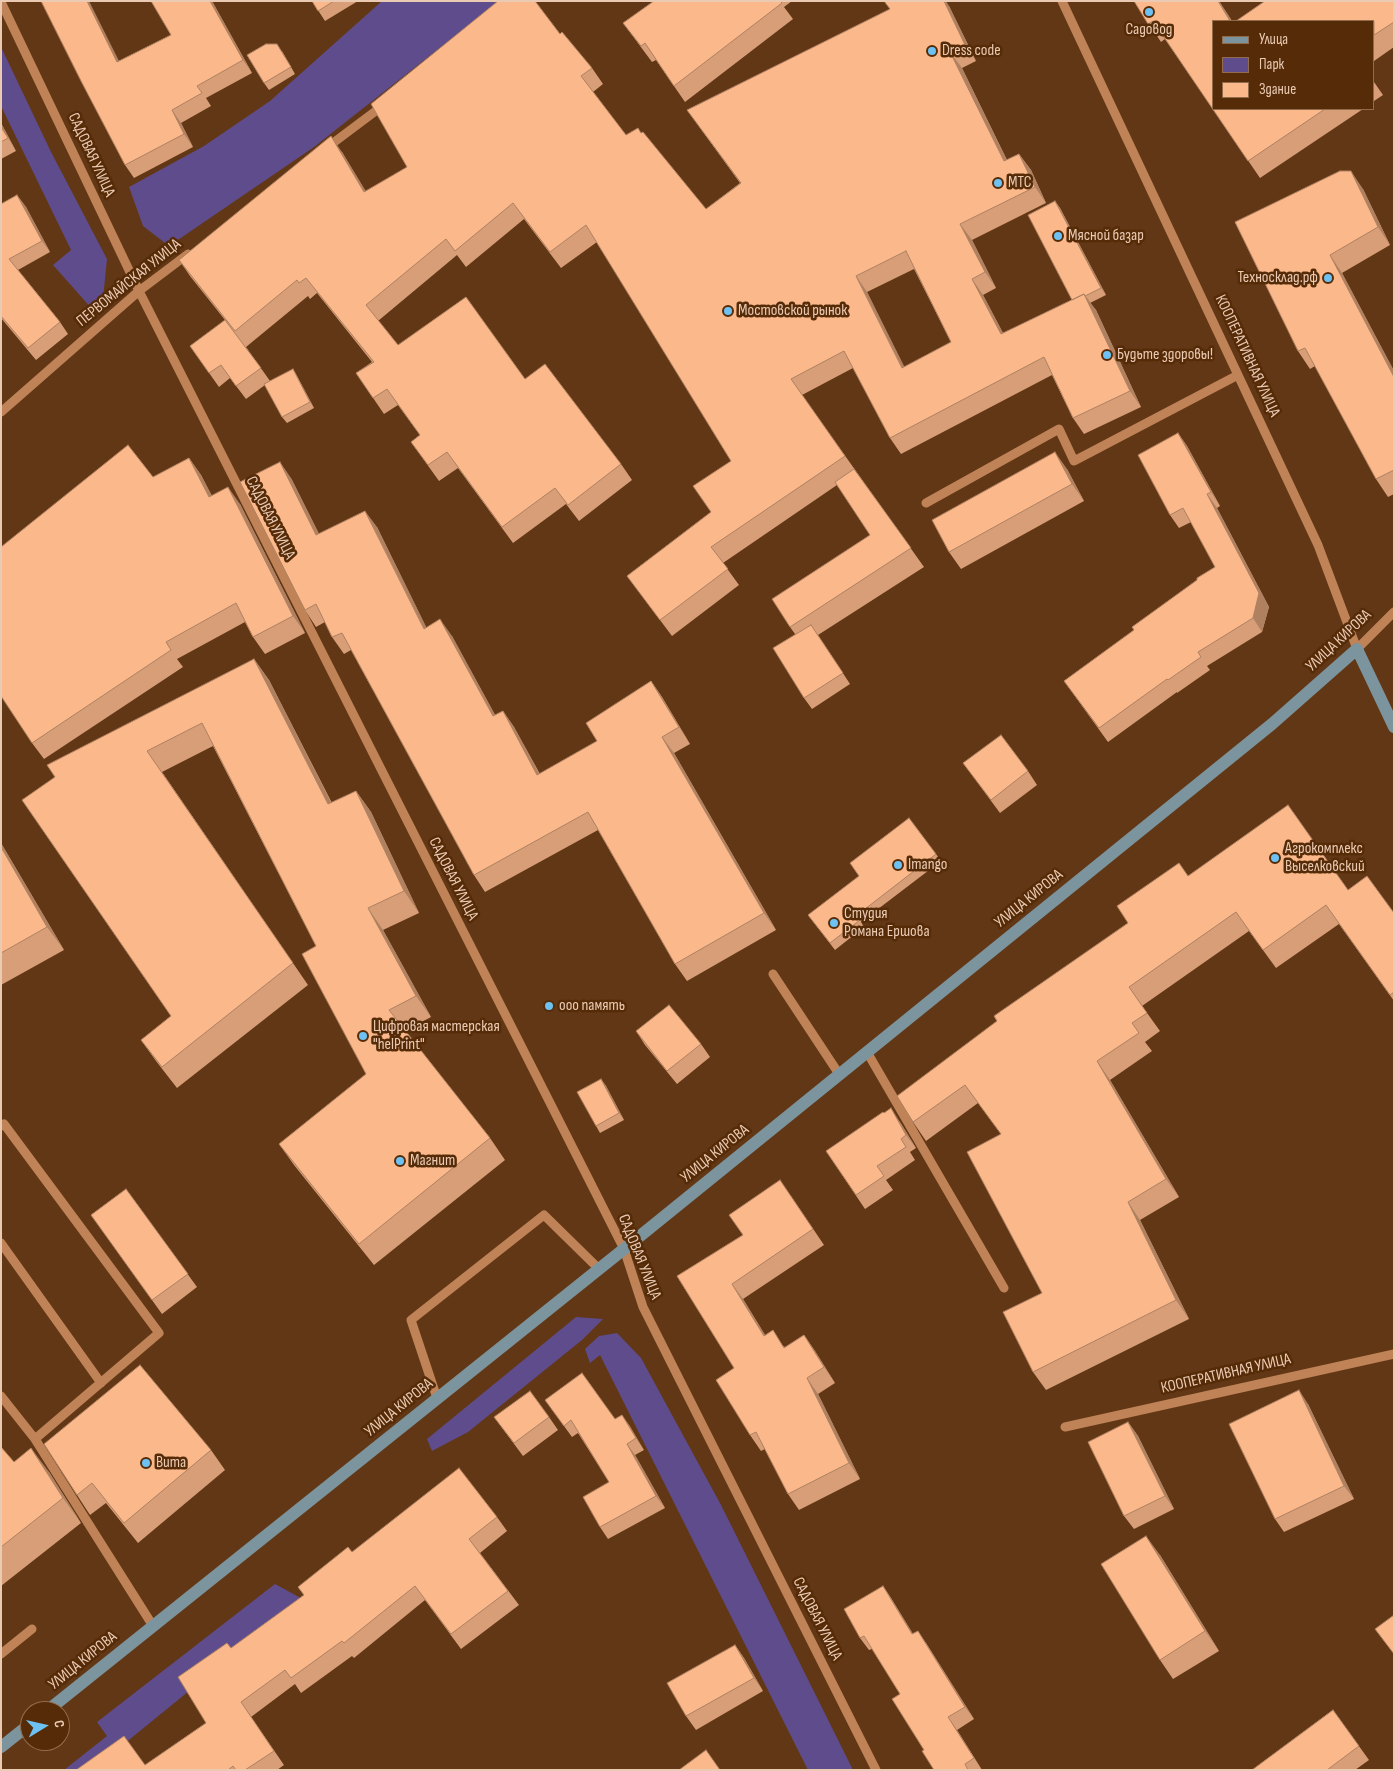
<!DOCTYPE html>
<meta charset="utf-8">
<style>
body{margin:0}
#map{position:relative;width:1395px;height:1771px;overflow:hidden;background:#623715;font-family:"Sofia Sans Condensed",sans-serif}
canvas{display:block}
.frame{position:absolute;inset:0;border:2px solid #ebcab4;pointer-events:none}
.legend{position:absolute;left:1212px;top:20px;width:162px;height:90px;box-sizing:border-box;background:#562c08;border:1px solid #926b4d;margin:0;padding:6px 9px;list-style:none;font-size:15px;color:#ebcab4}
.legend li{display:flex;align-items:center;gap:10px;height:25px}
.legend b{width:25px;border:1px solid #926b4d}
.north{position:absolute;left:20px;top:1701px;width:50px;height:50px;box-sizing:border-box;background:#562c08;border:1px solid #926b4d;border-radius:50%;rotate:81deg;font-size:14px;font-weight:700;line-height:20px;text-align:center;color:#ebcab4}
.north::after{content:'';display:block;margin:auto;width:18px;height:22px;background:#6ec2f3;clip-path:polygon(50% 0,100% 100%,50% 72%,0 100%)}
</style>
<div id="map">
<canvas width="1395" height="1771"></canvas>
<div class="frame"></div>
<ul class="legend">
<li><b style="height:6px;background:#7c949e"></b>Улица</li>
<li><b style="height:14px;background:#5f4c8d"></b>Парк</li>
<li><b style="height:14px;background:#fab88b"></b>Здание</li>
</ul>
<div class="north">С</div>
</div>
<script>
const context = document.querySelector('canvas').getContext('2d');
context.lineJoin = 'round';
function fillPath(path, color) { context.fillStyle = color; context.fill(path, 'evenodd'); }
const toPath = rows => new Path2D(rows.map(r => 'M' + r).join(''));
function trace(path, color, width, dash) { context.strokeStyle = color; context.lineWidth = width; context.lineCap = dash ? 'butt' : 'round'; context.setLineDash(dash || []); context.stroke(path); }
function write(font, color, halo, rows, align = 'center') {
  context.font = font + ' "Sofia Sans Condensed",sans-serif'; context.lineWidth = 5; context.setLineDash([]); context.textBaseline = 'middle'; context.strokeStyle = halo; context.fillStyle = color; for (const [text, x, y, turn = 0] of rows) {
    context.save(); context.translate(x, y); context.rotate((+turn || 0) * Math.PI / 180); context.textAlign = isNaN(turn) ? turn : align; if (halo) context.strokeText(text, 0, 0); context.fillText(text, 0, 0); context.restore();
  }
}
fillPath(toPath([
 [382,1,499,1,314,147,169,246,143,226,129,187,204,146,270,101],
 [1,47,51,152,107,259,103,299,93,310,53,265,71,250,1,106],
 [576,1317,603,1319,582,1340,468,1432,432,1451,427,1439],
 [617,1333,641,1358,721,1505,853,1770,808,1770,600,1355,590,1363,585,1349,599,1336],
 [275,1584,308,1602,189,1691,92,1770,64,1770,107,1736,97,1722]
]), '#5f4c8d');
trace(toPath([
 [1062,1,1318,545,1357,649,1394,612],
 [1,2,139,291,624,1249,643,1307,876,1770],
 [325,149,385,104],
 [1,412,139,291,188,254],
 [926,503,1059,429,1074,461,1238,375],
 [773,974,839,1074],
 [867,1052,1004,1288],
 [1,1126,4,1124,159,1333,35,1439,1,1396],
 [1,1243,101,1383],
 [437,1398,411,1320,544,1215,599,1269],
 [1065,1427,1394,1354],
 [35,1439,153,1626],
 [1,1654,32,1629]
]), '#c08357', 9);
trace(toPath([
 [47,1711,624,1249,1272,724,1357,649,1394,727],
 [1,1747,30,1724]
]), '#7c949e', 12);
fillPath(toPath([
 [212,1,252,73,206,98,211,106,181,123,193,147,134,178,125,165,119,61,171,35],
 [312,1,358,1,325,21],
 [654,1,792,1,784,7,793,19,685,102,656,60,652,62,623,23],
 [1134,1,1219,1,1232,21,1214,109,1363,109,1260,178,1165,39,1161,42],
 [1394,1,1394,47,1374,61,1374,21],
 [949,6,976,61,962,68,1007,160,1019,154,1031,170,1046,203,972,240,996,288,983,295,1003,333,1072,300,1055,201,1060,208,1106,295,1090,303,1096,310,1141,407,1084,434,1073,418,1052,375,901,454,890,438,853,368,802,395,924,567,818,635,850,684,812,709,804,698,795,634,790,627,870,535,837,485,723,563,739,585,672,636,627,576,711,512,731,461,597,242,561,268,524,219,466,267,457,255,378,321,398,345,525,379,621,464,632,480,579,521,566,504,513,543,458,468,439,481,411,442,420,435,398,405,384,414,356,373,372,362,317,293,310,299,308,296,246,347,270,381,293,369,297,376,314,408,287,423,282,417,265,385,246,399,230,378,219,387,190,346,225,320,190,276,179,260,342,152,366,192,407,167,560,34,592,68,603,84,593,92,626,135,641,133,706,209,740,183,687,110],
 [914,269,951,342,904,367,867,292],
 [282,51,295,74,269,90,264,83],
 [1374,82,1383,95,1374,101],
 [1,123,16,151,1,159],
 [1363,189,1390,245,1342,273,1394,371,1394,494,1388,497,1376,479,1315,366,1310,369,1298,351,1235,222],
 [17,195,26,207,50,252,18,270,60,322,68,334,36,360,1,318,1,204],
 [1178,433,1187,446,1220,506,1217,508,1269,607,1262,632,1207,666,1210,670,1177,693,1177,692,1108,742,1064,681,1134,630,1215,567,1191,522,1179,528,1170,515],
 [189,458,201,475,212,496,240,504,305,633,265,654,253,637,245,622,177,659,183,667,44,759,32,743,153,477],
 [1067,469,1084,501,961,569,949,552],
 [291,478,319,534,377,527,426,627,452,636,495,715,503,711,514,727,540,774,597,741,651,681,662,697,690,744,674,753,776,930,687,981,675,964,598,830,485,892,474,875,351,650,344,654,332,637,325,622,316,627,305,610],
 [254,659,269,680,332,803,356,791,371,812,419,913,383,930,431,1017,405,1031,490,1138,505,1160,374,1265,294,1165,279,1144,366,1074,316,946,213,746,162,772,308,985,177,1088,156,1061,141,1040,171,1016,22,800],
 [963,763,1028,771,1037,785,1000,813],
 [1,843,64,950,1,985],
 [936,854,941,861,861,922,864,927,835,950,808,915,859,876],
 [1188,876,1348,890,1394,913,1394,1001,1339,924,1276,968,1249,931,1142,1006,1160,1031,1145,1042,1152,1051,1110,1080,1179,1197,1140,1220,1189,1319,1046,1390,1033,1372,1042,1293,1001,1134,978,1103,926,1141,913,1122,1128,923],
 [636,1031,701,1044,710,1057,677,1084,645,1045],
 [601,1079,606,1086,624,1120,600,1133,596,1126],
 [884,1113,900,1122,916,1148,910,1152,915,1160,886,1180,893,1190,865,1209,826,1151],
 [126,1189,197,1287,162,1314,91,1215],
 [791,1196,824,1245,743,1299,765,1335,785,1347,804,1335,815,1351,835,1383,818,1394,860,1479,799,1510,788,1494,765,1449,761,1451,750,1435,734,1368,677,1276,743,1235],
 [545,1400,615,1419,622,1415,644,1450,635,1455,665,1508,608,1539,600,1527,609,1482,578,1433,572,1437],
 [1308,1404,1354,1499,1284,1532,1275,1519],
 [494,1417,549,1417,558,1430,523,1456],
 [1128,1422,1138,1436,1174,1509,1134,1529,1124,1516],
 [44,1444,211,1450,225,1470,138,1543,106,1503,90,1515,77,1495],
 [1,1447,14,1462,49,1472,81,1523,1,1586],
 [497,1517,507,1531,480,1553,519,1605,461,1649,425,1600,354,1658,352,1656,301,1693,295,1684,251,1717,284,1765,277,1770,76,1770,145,1765,206,1723,231,1648,304,1595,298,1587,352,1552],
 [1160,1555,1219,1651,1173,1679,1160,1660],
 [883,1586,891,1598,913,1634,926,1643,974,1719,957,1730,982,1770,934,1770,924,1750,900,1694,872,1649,869,1650,860,1638],
 [735,1645,744,1658,763,1691,696,1730,686,1716],
 [1333,1710,1369,1760,1355,1770,1252,1770]
]), '#d79e78');
fillPath(toPath([
 [87,1,89,1,126,75,117,62],
 [210,1,212,1,252,73,243,60],
 [944,1,946,1,949,6,976,61,965,45],
 [1218,1,1219,1,1232,21,1230,21],
 [950,52,962,68,1015,177,1004,161],
 [172,110,181,123,193,147,184,134],
 [1,123,16,151,8,138,1,127],
 [331,136,342,152,376,208,364,192],
 [1019,154,1031,170,1046,203,1035,187],
 [1351,171,1363,189,1390,245,1378,227],
 [17,195,26,207,50,252,42,241],
 [1055,201,1060,208,1106,295,1101,288],
 [960,224,972,240,996,288,985,272],
 [1330,255,1342,273,1394,371,1394,377],
 [856,276,867,292,913,384,902,368],
 [972,279,983,295,1012,350,1001,334],
 [1084,294,1096,310,1141,407,1130,391],
 [293,369,297,376,314,408,310,402],
 [1178,433,1187,446,1220,506,1211,492],
 [1055,452,1067,469,1084,501,1072,484],
 [189,458,201,475,221,514,209,497],
 [280,462,291,478,328,552,316,535],
 [228,487,240,504,305,633,293,616],
 [1207,494,1217,508,1269,607,1262,632,1253,618],
 [365,511,377,527,435,645,424,629],
 [440,619,452,636,505,733,493,716],
 [254,659,269,680,343,826,328,804],
 [651,681,662,697,690,744,679,727],
 [503,711,514,727,549,792,537,775],
 [662,737,674,753,776,930,764,913],
 [356,791,371,812,419,913,404,891],
 [1,843,64,950,47,927,1,847],
 [368,908,383,930,431,1017,416,996],
 [1097,1061,1110,1080,1179,1197,1166,1179],
 [601,1079,606,1086,624,1120,619,1113],
 [891,1108,900,1122,916,1148,906,1135],
 [1128,1202,1140,1220,1189,1319,1176,1300],
 [732,1284,743,1299,775,1351,764,1336],
 [804,1335,815,1351,835,1383,824,1367],
 [807,1378,818,1394,860,1479,849,1463],
 [1299,1390,1308,1404,1354,1499,1344,1486],
 [622,1415,630,1426,644,1450,636,1438],
 [1128,1422,1138,1436,1174,1509,1165,1496],
 [627,1444,635,1455,665,1508,656,1496],
 [31,1448,49,1472,81,1523,63,1498],
 [1146,1536,1160,1555,1219,1651,1205,1631],
 [883,1586,891,1598,921,1647,912,1634],
 [918,1631,926,1643,974,1719,965,1707],
 [735,1645,744,1658,763,1691,754,1678],
 [948,1717,957,1730,982,1770,974,1758]
]), '#af8161');
const building = toPath([
 [41,1,87,1,117,62,171,35,151,1,210,1,243,60,197,86,202,93,172,110,184,134,125,165,81,81,41,1],
 [312,1,334,1,318,11,312,1],
 [498,1,535,1,560,34,562,32,592,68,581,76,626,135,638,128,641,133,643,132,706,209,741,183,687,110,890,9,884,1,944,1,965,45,950,52,1004,161,1019,154,1035,187,960,224,985,272,972,279,1001,334,1084,294,1130,391,1073,418,1044,357,890,438,844,351,791,379,845,456,711,547,728,569,660,620,627,576,711,512,693,486,731,461,586,225,550,252,513,203,455,251,446,239,366,305,398,345,466,297,525,379,545,364,621,464,568,505,555,488,502,527,447,452,428,465,411,442,420,435,387,389,373,398,356,373,374,362,306,278,299,283,297,280,235,331,179,260,331,136,364,192,407,167,371,104,498,1],
 [906,251,951,342,902,368,856,276,906,251],
 [654,1,780,1,782,3,674,86,645,43,641,46,623,23,654,1],
 [1134,1,1218,1,1230,21,1214,21,1214,109,1325,109,1248,161,1153,21,1148,24,1134,1],
 [1265,1,1394,1,1394,22,1374,35,1374,21,1236,21,1265,1],
 [266,44,277,44,291,67,264,83,247,55,266,44],
 [1,127,8,138,1,142,1,127],
 [1340,171,1351,171,1378,227,1330,255,1394,377,1394,470,1376,479,1305,348,1298,351,1235,222,1340,171],
 [17,195,42,241,9,259,60,322,28,348,1,316,1,204,17,195],
 [1055,201,1101,288,1085,296,1084,294,1072,300,1028,215,1055,201],
 [225,320,261,368,236,386,221,365,209,373,190,346,225,320],
 [293,369,310,402,282,417,264,384,293,369],
 [1178,433,1211,492,1207,494,1259,593,1253,618,1198,652,1201,657,1168,680,1167,679,1099,728,1064,681,1134,630,1132,627,1197,580,1197,578,1215,567,1183,508,1170,515,1138,455,1178,433],
 [128,445,153,477,189,458,209,497,228,487,293,616,253,637,236,603,166,642,171,650,32,743,1,696,1,547,128,445],
 [1055,452,1072,484,949,552,932,520,1055,452],
 [280,462,316,535,365,511,424,629,440,619,493,716,503,711,537,775,597,741,586,723,651,681,679,727,662,737,764,913,675,964,588,812,474,875,342,633,332,637,316,604,305,610,240,482,280,462],
 [854,469,911,548,790,627,772,599,870,535,835,482,854,469],
 [811,625,843,673,804,698,773,648,811,625],
 [254,659,328,804,356,791,404,891,368,908,416,996,389,1010,490,1138,359,1244,279,1144,366,1074,302,954,316,946,202,723,147,751,293,963,162,1067,141,1040,171,1016,22,800,55,777,47,765,254,659],
 [1001,735,1028,771,991,800,963,763,1001,735],
 [1288,805,1348,890,1367,876,1394,913,1394,992,1390,995,1326,905,1263,950,1236,912,1129,987,1147,1013,1132,1023,1139,1033,1097,1061,1166,1179,1128,1202,1176,1300,1033,1372,1003,1312,1042,1293,967,1152,1001,1134,965,1085,913,1122,897,1096,997,1021,994,1016,1128,923,1117,906,1179,863,1188,876,1288,805],
 [909,818,936,854,856,916,860,920,830,943,808,915,859,876,850,863,909,818],
 [1,847,47,927,1,953,1,847],
 [669,1005,701,1044,667,1071,636,1031,669,1005],
 [601,1079,619,1113,596,1126,577,1092,601,1079],
 [891,1108,906,1135,901,1139,906,1147,877,1166,884,1176,856,1195,826,1151,883,1112,884,1113,891,1108],
 [780,1180,813,1229,732,1284,764,1336,773,1330,784,1348,804,1335,824,1367,807,1378,849,1463,788,1494,756,1432,750,1435,716,1380,734,1368,677,1276,743,1235,729,1215,780,1180],
 [126,1189,188,1274,152,1300,91,1215,126,1189],
 [140,1365,211,1450,124,1523,92,1483,77,1495,44,1444,140,1365],
 [582,1373,615,1419,622,1415,636,1438,627,1444,656,1496,600,1527,583,1497,609,1482,571,1420,564,1426,545,1400,582,1373],
 [1299,1390,1344,1486,1275,1519,1229,1424,1299,1390],
 [530,1391,549,1417,514,1443,494,1417,530,1391],
 [1128,1422,1165,1496,1124,1516,1088,1442,1128,1422],
 [1,1447,14,1462,31,1448,63,1498,1,1547,1,1447],
 [459,1468,497,1517,469,1539,508,1591,451,1634,415,1586,344,1643,342,1641,291,1678,285,1670,241,1702,274,1751,245,1770,236,1770,233,1766,228,1770,76,1770,124,1736,145,1765,206,1723,178,1677,227,1643,231,1648,304,1595,298,1587,348,1547,352,1552,459,1468],
 [1146,1536,1205,1631,1160,1660,1101,1564,1146,1536],
 [883,1586,912,1634,918,1631,965,1707,948,1717,974,1758,965,1764,968,1770,934,1770,922,1751,924,1750,892,1699,900,1694,864,1636,860,1638,844,1609,883,1586],
 [1394,1615,1394,1654,1375,1629,1394,1615],
 [735,1645,754,1678,686,1716,667,1683,735,1645],
 [1333,1710,1359,1746,1327,1770,1252,1770,1333,1710],
 [706,1750,720,1770,679,1770,706,1750]
]);
fillPath(building, '#fab88b');
trace(building, '#af8161', 1);
for (const [x, y, r, color] of [
 [1149,12,5,"#6ec2f3"],
 [932,51,5,"#6ec2f3"],
 [998,183,5,"#6ec2f3"],
 [1058,236,5,"#6ec2f3"],
 [1328,278,5,"#6ec2f3"],
 [728,311,5,"#6ec2f3"],
 [1107,355,5,"#6ec2f3"],
 [1275,858,5,"#6ec2f3"],
 [898,865,5,"#6ec2f3"],
 [834,923,5,"#6ec2f3"],
 [549,1006,5,"#6ec2f3"],
 [363,1036,5,"#6ec2f3"],
 [400,1161,5,"#6ec2f3"],
 [146,1463,5,"#6ec2f3"]
]) { const dot = new Path2D(); dot.arc(x, y, r, 0, 2 * Math.PI); context.fillStyle = color; context.fill(dot); trace(dot, '#562c08', 2); }
write('16px', '#ebcab4', '#562c08', [
 ["Садовод",1149,30,"center"],
 ["Dress code",942,51],
 ["МТС",1008,183],
 ["Мясной базар",1068,236],
 ["Техносклад.рф",1318,278,"right"],
 ["Мостовской рынок",738,311],
 ["Будьте здоровы!",1117,355],
 ["Агрокомплекс",1285,849],
 ["Выселковский",1285,867],
 ["Imango",908,865],
 ["Студия",844,914],
 ["Романа Ершова",844,932],
 ["ооо память",559,1006],
 ["Цифровая мастерская",373,1027],
 ["\"helPrint\"",373,1045],
 ["Магнит",410,1161],
 ["Вита",156,1463]
], 'left');
write('16px', '#ebcab4', '#562c08', [
 ["САДОВАЯ УЛИЦА",91,155,65],
 ["ПЕРВОМАЙСКАЯ УЛИЦА",129,283,-39],
 ["КООПЕРАТИВНАЯ УЛИЦА",1247,356,65],
 ["САДОВАЯ УЛИЦА",270,518,63],
 ["УЛИЦА КИРОВА",1339,641,-43],
 ["САДОВАЯ УЛИЦА",453,879,63],
 ["УЛИЦА КИРОВА",1029,899,-39],
 ["УЛИЦА КИРОВА",715,1154,-39],
 ["САДОВАЯ УЛИЦА",639,1257,68],
 ["КООПЕРАТИВНАЯ УЛИЦА",1226,1374,-13],
 ["УЛИЦА КИРОВА",399,1408,-39],
 ["САДОВАЯ УЛИЦА",817,1619,63],
 ["УЛИЦА КИРОВА",83,1661,-39]
]);
</script>
